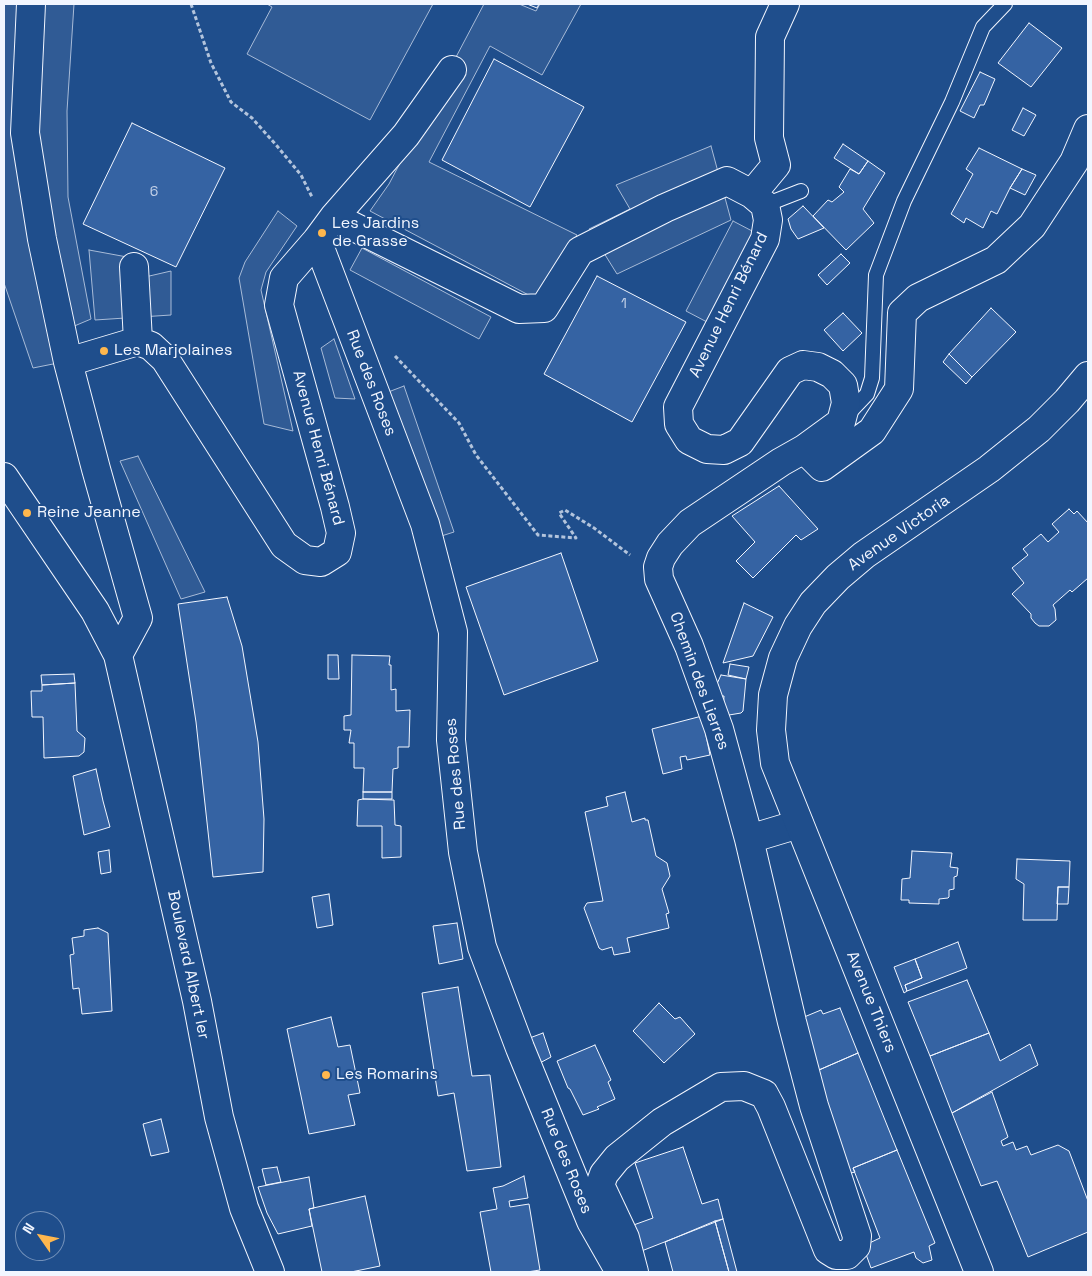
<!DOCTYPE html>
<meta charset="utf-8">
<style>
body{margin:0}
#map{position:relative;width:1092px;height:1276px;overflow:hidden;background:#1f4e8c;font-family:"Space Grotesk",sans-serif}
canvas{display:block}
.frame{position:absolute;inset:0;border:5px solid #f2f6ff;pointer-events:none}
.north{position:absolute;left:15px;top:1211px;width:50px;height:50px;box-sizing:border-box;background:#1f4e8c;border:1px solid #7391ba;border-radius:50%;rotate:303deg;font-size:14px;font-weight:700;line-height:20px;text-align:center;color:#f2f6ff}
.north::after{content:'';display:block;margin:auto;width:18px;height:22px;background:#ffb74d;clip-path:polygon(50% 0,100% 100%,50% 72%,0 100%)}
</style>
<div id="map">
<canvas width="1092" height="1276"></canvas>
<div class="frame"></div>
<div class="north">N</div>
</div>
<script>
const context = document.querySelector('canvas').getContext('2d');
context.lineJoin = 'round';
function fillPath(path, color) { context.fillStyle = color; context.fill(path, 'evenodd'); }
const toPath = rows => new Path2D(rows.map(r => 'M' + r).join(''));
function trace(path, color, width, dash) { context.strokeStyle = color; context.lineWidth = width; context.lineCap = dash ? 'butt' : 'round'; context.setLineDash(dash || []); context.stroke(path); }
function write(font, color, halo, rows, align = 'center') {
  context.font = font + ' "Space Grotesk",sans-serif'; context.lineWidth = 4; context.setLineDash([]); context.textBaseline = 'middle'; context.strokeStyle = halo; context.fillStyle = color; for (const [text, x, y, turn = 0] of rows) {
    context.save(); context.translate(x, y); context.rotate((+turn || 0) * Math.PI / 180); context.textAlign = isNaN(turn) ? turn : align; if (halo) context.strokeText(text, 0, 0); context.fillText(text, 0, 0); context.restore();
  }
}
const parking = toPath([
 [4,4,74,4,67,111,68,197,91,319,72,327,58,363,33,368,4,283,4,4],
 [267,4,433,4,370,120,247,54,272,7,267,4],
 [484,4,519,4,536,11,540,4,581,4,542,75,490,46,429,162,577,235,538,300,370,211,389,184,484,4],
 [711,146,731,220,617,274,589,229,630,209,616,185,711,146],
 [278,211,297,226,266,272,261,290,293,431,264,424,239,278,245,262,278,211],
 [733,221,754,232,707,322,686,311,733,221],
 [362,248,491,317,479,339,350,270,362,248],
 [89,250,138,259,145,277,171,271,171,315,95,320,89,250],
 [334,339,355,399,335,398,321,348,334,339],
 [404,386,454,532,432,539,383,394,404,386],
 [138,456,205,592,181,599,120,461,138,456]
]);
fillPath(parking, '#305b95');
trace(parking, '#a8bbd7', 1);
const building = toPath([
 [527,4,539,4,537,8,527,4],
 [1029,23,1062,48,1031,87,998,63,1029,23],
 [494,59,584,107,530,207,442,160,494,59],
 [980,72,995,79,984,105,980,105,974,118,960,111,980,72],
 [1023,108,1036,115,1024,136,1012,130,1023,108],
 [132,123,225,168,176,267,83,224,132,123],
 [843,144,868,161,859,174,834,158,843,144],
 [979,148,1022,169,1010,188,997,214,991,211,983,228,966,218,964,223,951,214,973,174,966,169,979,148],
 [868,161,885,173,863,209,874,223,846,250,813,216,828,200,832,202,844,192,839,187,850,169,859,174,868,161],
 [1022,169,1036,175,1025,195,1010,188,1022,169],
 [803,206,824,228,798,239,791,229,788,219,803,206],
 [841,254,850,263,827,285,818,275,841,254],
 [597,276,686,322,632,422,544,374,597,276],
 [991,308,1016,332,972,377,949,354,991,308],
 [843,313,862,333,843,351,824,330,843,313],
 [949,354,972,377,966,384,943,362,949,354],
 [779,486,818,529,801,540,796,535,753,578,736,561,755,542,732,516,779,486],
 [1069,509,1074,514,1077,511,1088,523,1088,578,1072,592,1070,590,1053,605,1055,609,1056,620,1049,626,1039,626,1035,623,1031,618,1031,614,1012,594,1024,583,1012,568,1028,555,1023,549,1041,534,1048,542,1059,532,1052,524,1069,509],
 [561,553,598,661,504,695,466,587,561,553],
 [227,597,242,646,258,742,264,819,263,872,213,877,196,722,178,604,227,597],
 [744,603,773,617,753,656,723,663,744,603],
 [328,655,338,655,339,679,328,679,328,655],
 [352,655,390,656,389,665,391,665,391,690,396,689,396,711,410,710,409,747,398,747,398,768,393,769,392,792,363,792,364,768,354,768,354,743,349,743,351,730,344,730,344,716,351,715,352,655],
 [730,664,749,667,746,679,728,675,730,664],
 [74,674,75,683,42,685,41,675,74,674],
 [721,675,746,679,743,711,741,713,729,715,723,715,724,696,719,696,716,686,721,675],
 [75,683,77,731,85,738,84,752,79,756,44,758,43,717,32,717,31,691,42,691,42,685,75,683],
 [702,716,710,755,687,760,686,756,680,757,682,769,663,774,652,729,702,716],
 [96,769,103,801,110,827,84,835,73,776,96,769],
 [363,792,392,792,392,799,363,799,363,792],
 [625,792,632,822,645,818,645,820,648,820,656,856,667,863,670,876,662,889,669,913,666,914,669,928,627,938,630,952,614,955,612,947,602,950,599,948,584,908,587,903,603,901,585,812,608,806,606,797,625,792],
 [363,799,394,800,395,825,401,826,401,857,382,858,382,826,357,826,358,800,363,799],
 [109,850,111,872,101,874,98,852,109,850],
 [912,851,952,853,950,867,958,868,957,876,954,877,954,889,949,890,949,897,948,898,939,899,939,904,909,903,909,900,901,900,902,879,910,878,912,851],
 [1017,859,1070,861,1069,887,1058,887,1057,920,1023,920,1024,884,1016,879,1017,859],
 [1058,887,1069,887,1068,904,1057,904,1058,887],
 [329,894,333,925,317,928,312,897,329,894],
 [457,923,463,959,439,964,433,926,457,923],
 [98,928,108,933,112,1011,82,1014,79,988,73,989,70,955,74,954,72,938,84,936,84,930,98,928],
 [958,942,967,968,907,991,905,985,922,978,915,959,958,942],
 [915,959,922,978,905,985,907,991,904,993,894,967,915,959],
 [967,980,989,1033,930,1056,908,1002,967,980],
 [458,987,472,1076,490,1075,501,1167,467,1171,454,1093,438,1096,422,993,458,987],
 [659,1003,675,1019,680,1017,695,1034,664,1063,633,1031,659,1003],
 [840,1008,858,1053,812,1073,797,1020,821,1010,823,1014,840,1008],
 [331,1017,338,1047,350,1045,360,1093,348,1095,355,1125,309,1134,287,1029,331,1017],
 [543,1033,551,1057,538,1064,527,1039,543,1033],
 [989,1033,1000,1061,1030,1044,1038,1065,952,1113,930,1056,989,1033],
 [595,1045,611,1080,608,1082,615,1099,597,1107,599,1109,583,1115,570,1089,568,1088,557,1061,595,1045],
 [858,1053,897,1150,853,1168,855,1172,851,1173,812,1073,858,1053],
 [992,1092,1008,1137,1001,1141,1003,1146,1013,1142,1016,1150,1027,1146,1031,1155,1058,1145,1069,1151,1088,1201,1088,1232,1028,1257,997,1181,981,1186,952,1113,992,1092],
 [161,1119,169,1152,151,1156,143,1124,161,1119],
 [683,1147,702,1204,718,1199,723,1219,639,1252,628,1227,653,1218,635,1163,683,1147],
 [897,1150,935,1243,929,1246,932,1260,923,1263,916,1258,914,1252,871,1268,863,1246,880,1238,853,1168,897,1150],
 [277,1167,281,1182,266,1185,262,1169,277,1167],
 [524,1176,528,1198,509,1201,510,1207,529,1204,540,1270,527,1272,491,1272,480,1212,497,1209,493,1188,503,1186,524,1176],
 [309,1177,314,1208,309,1209,312,1226,278,1234,267,1213,258,1187,309,1177],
 [365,1196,380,1266,351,1272,322,1272,309,1209,365,1196],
 [723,1219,737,1272,729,1272,715,1221,723,1219],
 [715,1221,729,1272,673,1272,665,1242,715,1221]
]);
fillPath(building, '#3563a3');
trace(building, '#f2f6ff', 1);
const service = toPath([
 [765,205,801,191],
 [848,414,867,394,872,378,876,275,904,201,952,102,983,27,1005,4]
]);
const minor = toPath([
 [31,4,25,133,42,239,68,362,96,469,138,618,118,655],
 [752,194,776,165,769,138,770,37,785,4],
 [334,217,519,309,544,308,580,251,665,208,727,181,752,194,765,205,768,220,765,239,678,407,679,424,689,440,707,449,724,450,740,442,790,371,803,365,818,367,832,374,843,385,846,403,841,422,804,449,781,462,690,523,670,544,661,558,658,567,659,579,689,646,719,729,749,839,792,1022,814,1106,857,1236,856,1246,847,1255,836,1255,828,1250,771,1107,764,1094,744,1086,721,1087,662,1122,617,1158,604,1174,600,1185,625,1238,634,1272],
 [317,240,425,524,453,632,451,740,463,852,482,947,520,1048,591,1221,620,1272],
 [134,267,138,341],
 [68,362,138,341,151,346,165,359,284,545,305,560,321,562,337,552,341,533,335,507,279,305,284,278,317,240,334,217,406,135,452,70],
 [804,449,822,467,872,431,899,389,902,313,918,298,996,260,1032,226,1074,162,1088,129],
 [4,477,95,611,118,655,197,1001,219,1117,244,1208,270,1272],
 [749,839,799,824]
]);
const primary = toPath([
 [979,1272,775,763,771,730,773,695,783,658,798,626,813,603,838,577,864,555,989,469,1039,429,1067,401,1088,376]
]);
trace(service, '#f2f6ff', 16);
trace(minor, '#f2f6ff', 30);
trace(primary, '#f2f6ff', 30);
trace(toPath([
 [191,4,211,63,231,102,252,118,277,146,301,175,312,197],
 [395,356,459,423,476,455,538,535,576,538,559,513,565,510,594,528,630,555]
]), '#b3c4dc', 3, [4, 2.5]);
trace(service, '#1f4e8c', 14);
trace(minor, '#1f4e8c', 28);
trace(primary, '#1f4e8c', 28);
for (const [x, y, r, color] of [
 [322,233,5,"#ffb74d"],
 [104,351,5,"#ffb74d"],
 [27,513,5,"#ffb74d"],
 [326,1075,5,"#ffb74d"]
]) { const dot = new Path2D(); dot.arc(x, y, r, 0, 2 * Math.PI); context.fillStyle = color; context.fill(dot); trace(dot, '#1f4e8c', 2); }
write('14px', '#c3d1e8', null, [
 ["6",154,192],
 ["1",624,304]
]);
write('16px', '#f2f6ff', '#1f4e8c', [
 ["Les Jardins",332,224],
 ["de Grasse",332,242],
 ["Les Marjolaines",114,351],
 ["Reine Jeanne",37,513],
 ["Les Romarins",336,1075]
], 'left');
write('16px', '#f2f6ff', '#1f4e8c', [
 ["Avenue Henri Bénard",729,305,-64],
 ["Rue des Roses",371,383,69],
 ["Avenue Henri Bénard",318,448,75],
 ["Avenue Victoria",899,533,-35],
 ["Chemin des Lierres",699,681,70],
 ["Rue des Roses",456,774,-95],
 ["Boulevard Albert Ier",188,965,78],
 ["Avenue Thiers",871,1002,68],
 ["Rue des Roses",566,1161,68]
]);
</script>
